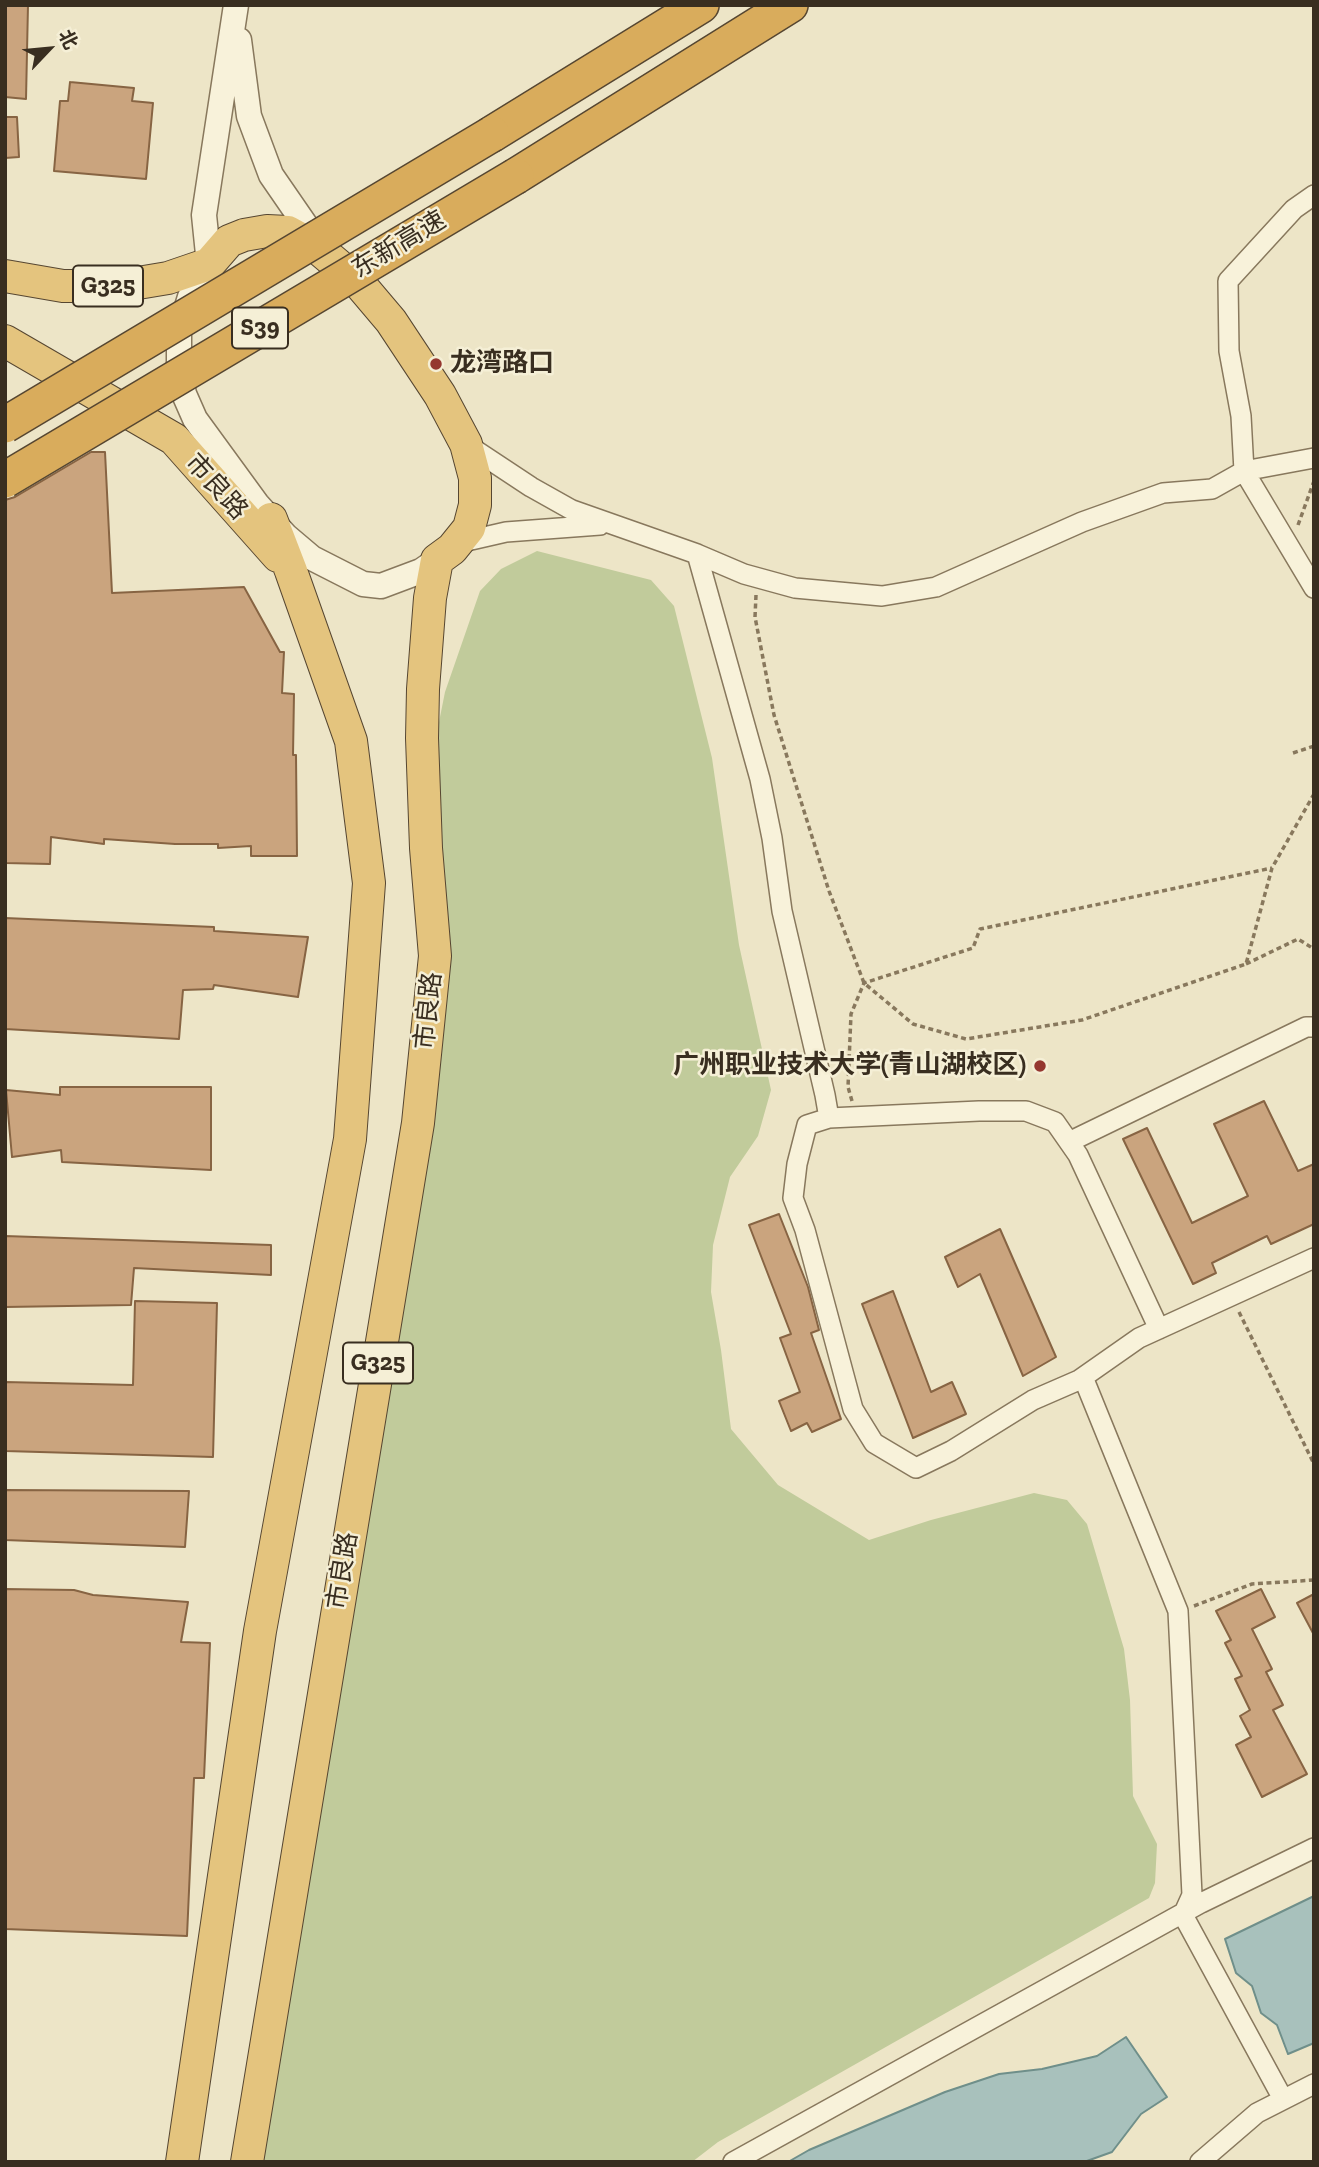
<!DOCTYPE html>
<meta charset="utf-8">
<style>
body{margin:0}
#map{position:relative;width:1319px;height:2167px;overflow:hidden;background:#ede5c7;font-family:"Zilla Slab","Noto Sans SC",serif}
canvas{display:block}
.frame{position:absolute;inset:0;border:7px solid #392e20;pointer-events:none}
.north{position:absolute;left:14px;top:14px;width:70px;height:70px;-webkit-text-stroke:5px #f5efd6;paint-order:stroke;rotate:64deg;font-size:19px;font-weight:700;line-height:28px;text-align:center;color:#392e20}
.north::after{content:'';display:block;margin:auto;width:24px;height:32px;background:#392e20;clip-path:polygon(50% 0,100% 100%,50% 72%,0 100%)}
</style>
<div id="map">
<canvas width="1319" height="2167"></canvas>
<div class="frame"></div>
<div class="north">北</div>
</div>
<script>
const context = document.querySelector('canvas').getContext('2d');
context.lineJoin = 'round';
function fillPath(path, color) { context.fillStyle = color; context.fill(path, 'evenodd'); }
const toPath = rows => new Path2D(rows.map(r => 'M' + r).join(''));
function trace(path, color, width, dash) { context.strokeStyle = color; context.lineWidth = width; context.lineCap = dash ? 'butt' : 'round'; context.setLineDash(dash || []); context.stroke(path); }
function write(font, color, halo, rows, align = 'center') {
  context.font = font + ' "Zilla Slab","Noto Sans SC",serif'; context.lineWidth = 5; context.setLineDash([]); context.textBaseline = 'middle'; context.strokeStyle = halo; context.fillStyle = color; for (const [text, x, y, turn = 0] of rows) {
    context.save(); context.translate(x, y); context.rotate((+turn || 0) * Math.PI / 180); context.textAlign = isNaN(turn) ? turn : align; if (halo) context.strokeText(text, 0, 0); context.fillText(text, 0, 0); context.restore();
  }
}
fillPath(toPath([
 [537,551,651,580,674,606,712,758,739,945,771,1090,758,1136,730,1177,713,1245,711,1292,721,1350,731,1429,778,1485,869,1540,931,1520,1034,1493,1067,1500,1087,1524,1124,1649,1130,1700,1133,1796,1157,1844,1155,1883,1149,1898,718,2142,692,2162,258,2162,436,1038,435,742,445,692,480,591,501,569]
]), '#c1cb9b');
const water = toPath([
 [1314,1896,1314,2043,1288,2054,1277,2025,1261,2013,1252,1986,1236,1973,1225,1939,1314,1896],
 [1126,2037,1167,2097,1141,2114,1112,2152,1084,2162,788,2162,809,2150,945,2092,999,2074,1042,2069,1097,2056,1126,2037]
]);
fillPath(water, '#a8c1bc');
trace(water, '#6f8f8a', 2);
const building = toPath([
 [5,5,28,5,26,99,5,97,5,5],
 [70,82,134,88,132,101,153,103,146,179,54,171,60,101,68,101,70,82],
 [5,117,17,117,19,157,5,158,5,117],
 [91,452,105,452,112,593,244,587,280,652,284,652,282,693,294,694,293,755,296,755,297,856,251,856,251,846,218,848,218,844,175,844,104,839,104,844,51,837,50,864,5,863,5,500,15,497,91,452],
 [5,918,214,927,214,931,308,937,298,997,214,985,213,989,183,990,179,1039,5,1029,5,918],
 [60,1087,211,1087,211,1170,62,1162,61,1150,12,1157,6,1090,60,1095,60,1087],
 [1264,1101,1298,1171,1314,1164,1314,1224,1271,1244,1267,1236,1212,1263,1216,1273,1193,1284,1123,1139,1147,1128,1192,1223,1248,1196,1214,1124,1264,1101],
 [779,1214,808,1287,819,1330,811,1333,841,1419,812,1432,807,1423,791,1431,779,1401,800,1392,780,1338,791,1334,749,1225,779,1214],
 [1000,1229,1056,1357,1023,1376,980,1274,958,1287,945,1257,1000,1229],
 [5,1236,271,1245,271,1275,134,1268,131,1305,5,1307,5,1236],
 [893,1291,931,1392,952,1382,966,1414,913,1438,862,1304,893,1291],
 [135,1301,217,1303,213,1457,5,1451,5,1382,133,1385,135,1301],
 [5,1490,189,1491,185,1547,5,1540,5,1490],
 [5,1589,74,1590,93,1595,188,1602,181,1642,210,1643,204,1778,194,1778,187,1936,5,1929,5,1589],
 [1261,1589,1275,1617,1252,1629,1272,1669,1266,1672,1283,1705,1273,1710,1307,1774,1262,1797,1236,1745,1251,1737,1240,1716,1250,1710,1235,1679,1242,1676,1225,1643,1231,1640,1216,1611,1261,1589],
 [1314,1594,1314,1635,1297,1603,1314,1594]
]);
fillPath(building, '#caa47e');
trace(building, '#876443', 2);
const minor = toPath([
 [1314,195,1294,209,1228,281,1229,351,1241,416,1244,471,1314,588],
 [466,444,531,487,572,510,697,554,760,779,772,838,782,911,825,1095,829,1118,807,1125,797,1164,793,1198,805,1230,853,1409,874,1443,916,1468,951,1451,1033,1400,1079,1380,1085,1382,1178,1611,1192,1895,1183,1915,1283,2099],
 [458,543,506,532,600,525],
 [697,554,744,574,795,588,882,596,936,587,1082,522,1163,493,1212,489,1244,471,1314,458],
 [829,1118,979,1111,1026,1111,1055,1122,1078,1155,1159,1329],
 [1069,1142,1306,1027,1314,1027],
 [1079,1380,1139,1338,1314,1258],
 [733,2162,1201,1903,1314,1848],
 [1200,2162,1257,2113,1314,2084]
]);
const tertiary = toPath([
 [236,5,204,215,209,264,190,297,179,333,179,366,184,394,195,419,257,504,286,536,312,558,363,584,381,586,421,571,437,560],
 [239,40,249,116,271,175,322,249]
]);
const trunk = toPath([
 [5,276,63,286,120,286,168,278,209,264,229,241,244,235,267,231,288,232,319,249,358,282,391,321,440,395,466,444,475,478,475,505,469,528,452,549,437,560,430,598,423,689,422,738,426,848,435,956,418,1123,247,2162],
 [5,341,174,439,278,556],
 [182,2162,260,1631,350,1139,369,883,351,741,291,571,271,519]
]);
const motorway = toPath([
 [492,134,701,5],
 [516,176,790,5]
]);
trace(minor, '#88785d', 22);
trace(tertiary, '#88785d', 27);
trace(trunk, '#564631', 34);
trace(motorway, '#564631', 38);
trace(toPath([
 [1298,525,1314,481],
 [756,595,755,617,774,715,829,891,864,983,913,1024,966,1039,1082,1020,1246,964,1272,868,1314,794],
 [1293,753,1314,746],
 [1246,964,1298,939,1314,949],
 [852,1101,848,1087,851,1014,864,983,973,948,980,929,1272,868],
 [1239,1312,1314,1464],
 [1194,1606,1252,1584,1314,1580]
]), '#88785d', 3.5, [5, 3.5]);
trace(minor, '#f8f2da', 19);
trace(tertiary, '#f8f2da', 24);
trace(trunk, '#e4c47e', 32);
trace(motorway, '#d9ac5c', 35);
const motorwayBridge = toPath([
 [5,425,492,134],
 [5,480,516,176]
]);
trace(motorwayBridge, '#564631', 38, []);
trace(motorwayBridge, '#d9ac5c', 35);
for (const [x, y, r, color] of [
 [436,364,7,"#95372f"],
 [1040,1066,7,"#95372f"]
]) { const dot = new Path2D(); dot.arc(x, y, r, 0, 2 * Math.PI); context.fillStyle = color; context.fill(dot); trace(dot, '#f5efd6', 2.5); }
for (const [x, y, w] of [
 [108,286,70],
 [260,328,56],
 [378,1363,70]
]) { const box = new Path2D(); box.roundRect(x - w / 2, y - 20.5, w, 41, 5); context.fillStyle = '#f5efd6'; context.fill(box); trace(box, '#392e20', 2); }
write('bold 24px', '#392e20', null, [
 ["G325",108,286],
 ["S39",260,328],
 ["G325",378,1363]
]);
write('26px', '#392e20', '#f5efd6', [
 ["东新高速",399,245,-31],
 ["市良路",216,487,48],
 ["市良路",429,1011,-84],
 ["市良路",343,1571,-81]
]);
write('bold 26px', '#392e20', '#f5efd6', [
 ["龙湾路口",450,364],
 ["广州职业技术大学(青山湖校区)",1026,1066,"right"]
], 'left');
</script>
